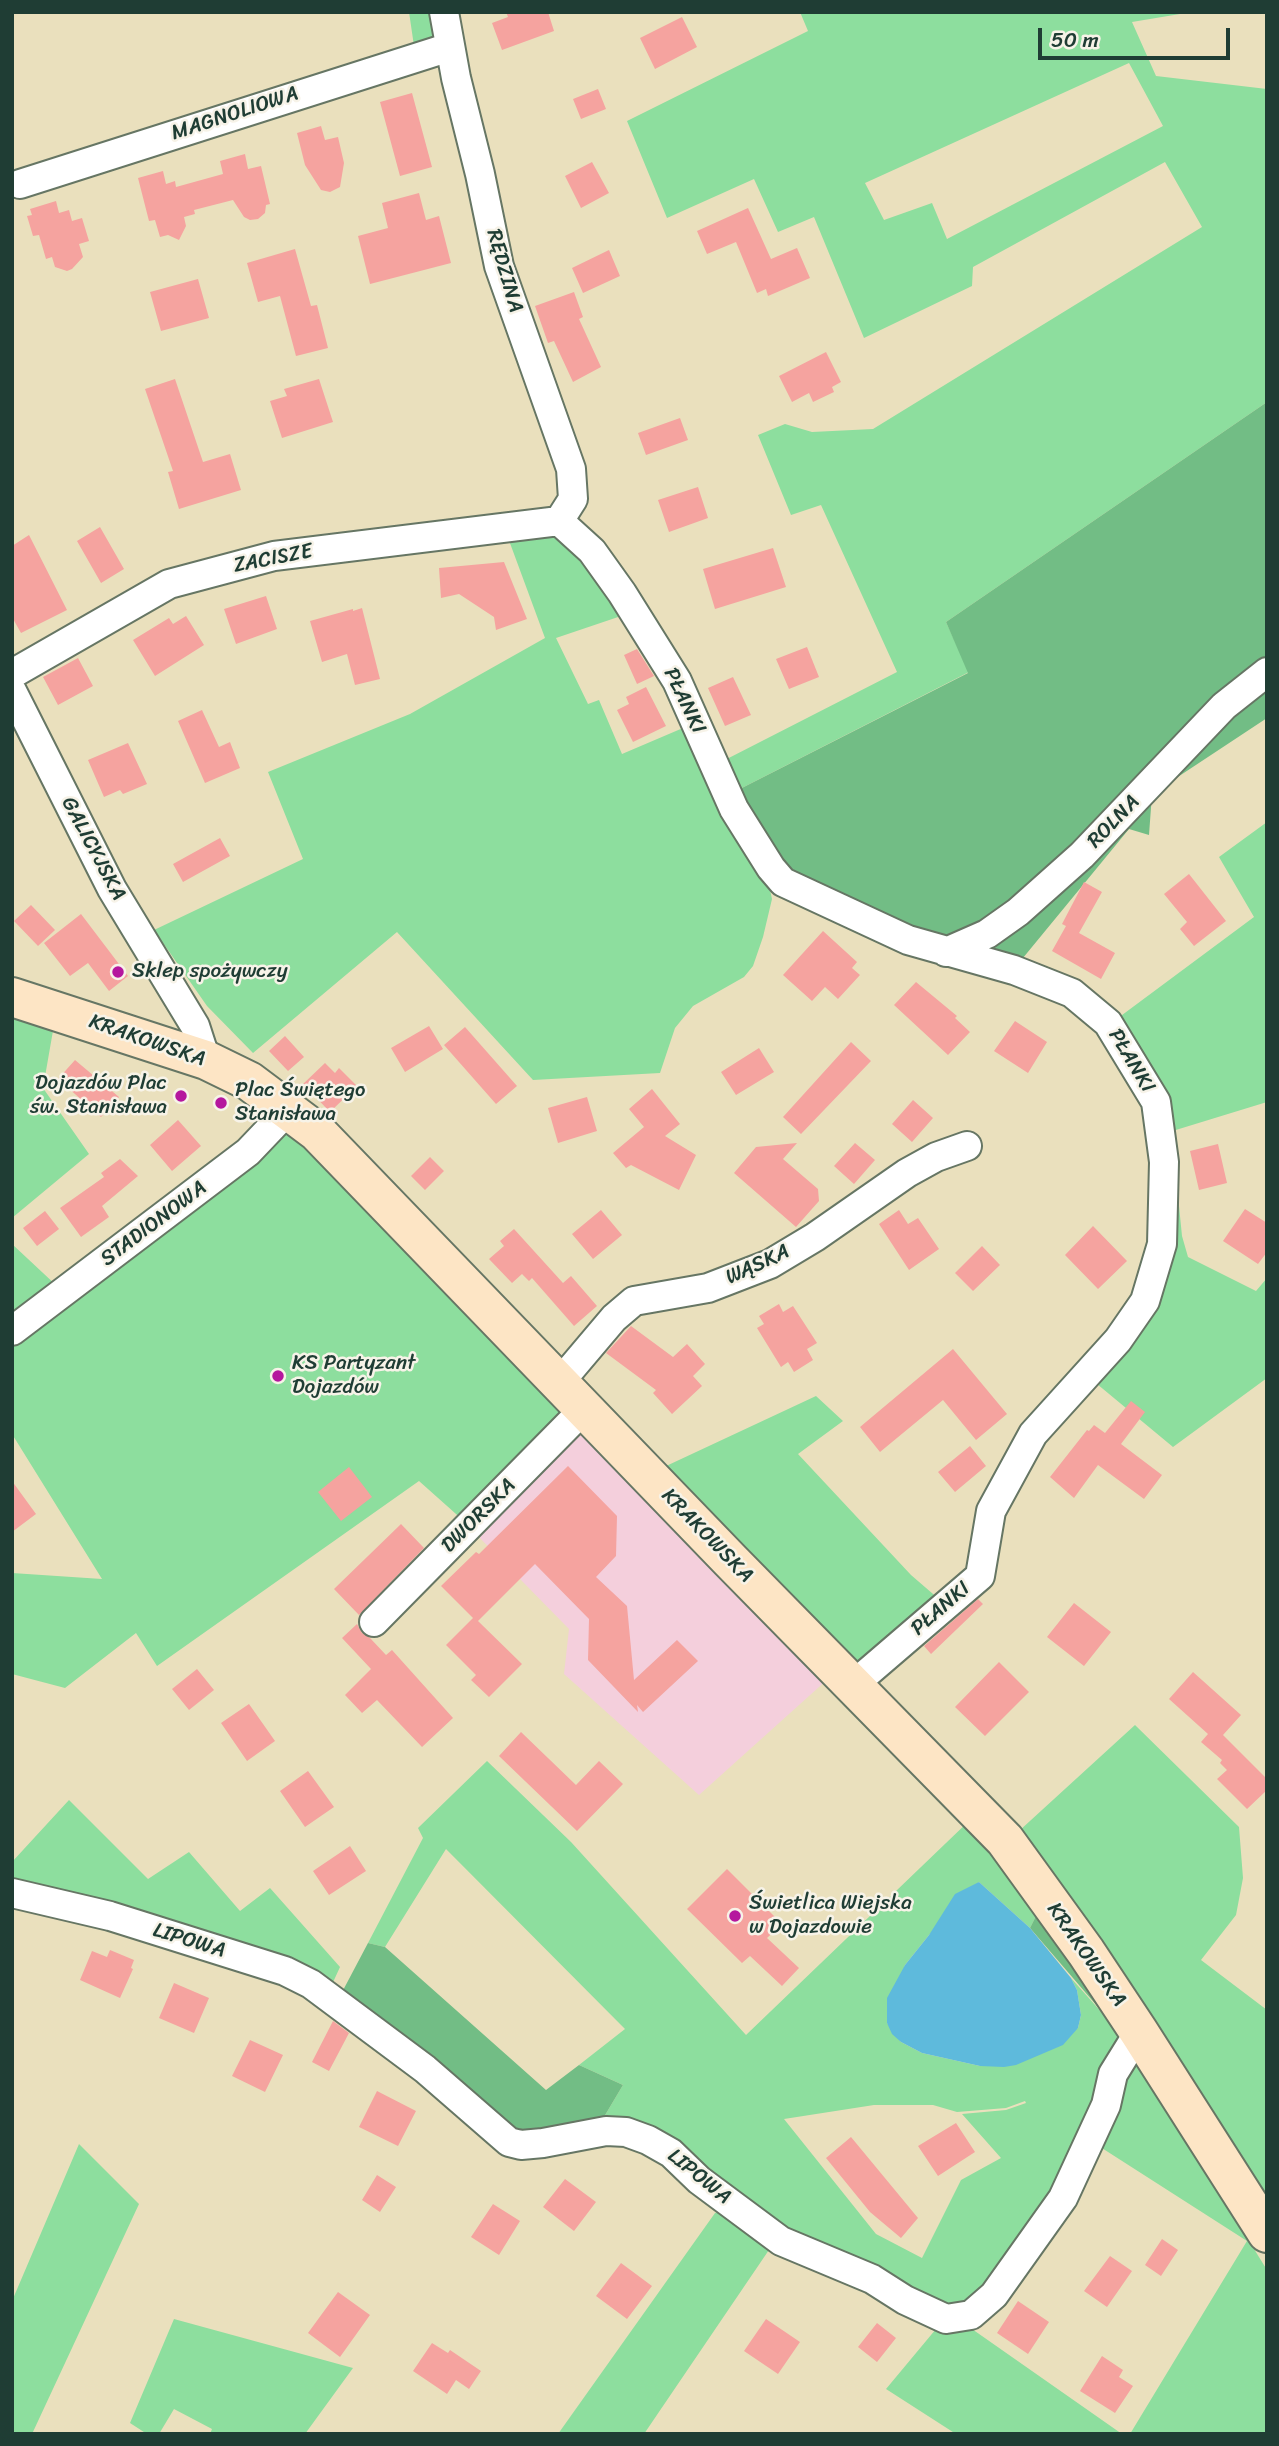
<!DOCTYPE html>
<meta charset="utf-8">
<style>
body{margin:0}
#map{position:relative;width:1279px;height:2446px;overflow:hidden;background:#eae0bd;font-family:Sriracha,sans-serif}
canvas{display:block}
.frame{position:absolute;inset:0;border:14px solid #1f3d34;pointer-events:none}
.scale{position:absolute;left:1038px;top:28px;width:192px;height:32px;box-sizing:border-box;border:4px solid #1f3d34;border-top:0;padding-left:9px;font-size:21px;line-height:24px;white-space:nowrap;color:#1f3d34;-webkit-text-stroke:5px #f7f3e8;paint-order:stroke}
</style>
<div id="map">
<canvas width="1279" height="2446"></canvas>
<div class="frame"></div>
<div class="scale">50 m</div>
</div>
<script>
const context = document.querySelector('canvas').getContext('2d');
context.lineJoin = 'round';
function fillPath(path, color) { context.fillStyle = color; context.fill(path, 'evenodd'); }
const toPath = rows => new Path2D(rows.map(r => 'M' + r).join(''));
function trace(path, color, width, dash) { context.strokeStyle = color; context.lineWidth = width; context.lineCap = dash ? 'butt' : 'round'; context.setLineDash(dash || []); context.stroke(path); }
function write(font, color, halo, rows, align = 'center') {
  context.font = font + ' Sriracha,sans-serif'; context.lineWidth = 5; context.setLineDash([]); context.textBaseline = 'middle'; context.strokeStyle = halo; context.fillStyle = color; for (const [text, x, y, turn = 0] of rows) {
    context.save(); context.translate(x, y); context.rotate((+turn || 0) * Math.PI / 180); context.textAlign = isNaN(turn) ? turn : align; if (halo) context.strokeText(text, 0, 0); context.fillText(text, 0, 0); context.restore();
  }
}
fillPath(toPath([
 [584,1416,829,1678,699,1795,564,1674,569,1629,472,1530]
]), '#f4cfdc');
fillPath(toPath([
 [409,12,434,12,439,40,414,46],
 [800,12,1192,12,1132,22,1156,76,1267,89,1267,402,946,622,969,672,734,792,719,763,897,672,821,505,791,515,758,435,785,424,812,432,873,429,1202,227,1165,162,973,267,972,286,864,338,814,217,778,232,754,179,667,218,627,121,808,31],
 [1129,63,1163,126,947,239,932,203,884,220,865,183],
 [559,529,627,614,556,638,588,704,599,700,622,754,690,725,767,876,772,899,763,937,753,966,744,977,693,1006,675,1028,660,1073,533,1080,397,932,253,1053,207,1006,154,930,303,859,268,772,410,714,545,638,507,535],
 [1267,822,1267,1102,1166,1133,1114,1021,1254,917,1219,857],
 [12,1011,54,1025,43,1088,89,1154,12,1218],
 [294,1125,576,1409,465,1522,419,1481,157,1666,136,1633,65,1688,12,1674,12,1573,102,1579,12,1434,12,1343],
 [1169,1193,1178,1196,1182,1236,1188,1257,1256,1291,1267,1278,1267,1378,1173,1447,1091,1379,1150,1304],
 [12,1244,58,1287,12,1321],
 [816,1396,843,1421,798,1454,911,1575,940,1600,864,1669,664,1467],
 [1135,1725,1239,1827,1243,1878,1236,1915,1201,1960,1267,2010,1267,2197,1019,1831],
 [487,1761,571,1842,746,2035,971,1819,1039,1910,1030,1928,979,1882,929,1935,905,1965,887,2023,901,2042,922,2053,980,2066,1078,2028,1081,2015,1077,1990,1071,1978,1128,2042,1056,2198,987,2292,945,2312,784,2235,601,2122,623,2085,579,2065,625,2029,446,1849,385,1947,368,1943,423,1838,418,1828],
 [1025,2101,1026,2103,1006,2110,962,2114,1001,2158,961,2180,922,2258,876,2234,784,2119,874,2105,933,2105,957,2112,1006,2108],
 [69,1800,148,1879,189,1852,240,1911,270,1888,340,1967,329,1991,12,1887,12,1862],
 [1132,2052,1267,2270,1267,2434,1130,2434,1247,2241,1094,2143],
 [79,2144,139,2204,32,2434,12,2434,12,2301],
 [730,2210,773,2244,644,2434,558,2434,715,2213],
 [174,2319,353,2368,305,2434,210,2434,212,2429,174,2409,159,2434,147,2434,130,2423],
 [962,2322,1122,2434,956,2434,886,2389,941,2323]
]), '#8dde9e');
fillPath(toPath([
 [1267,402,1267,718,1152,794,1149,835,1129,829,1018,964,909,935,777,868,734,792,968,673,946,622],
 [1039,1910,1128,2042,1030,1928],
 [368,1943,385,1947,546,2090,579,2065,623,2085,601,2122,526,2137,340,1996]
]), '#72bd85');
fillPath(toPath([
 [979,1882,1030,1928,1071,1978,1077,1990,1081,2015,1078,2028,1063,2045,1016,2065,1004,2067,980,2066,922,2053,901,2042,892,2034,887,2023,887,1998,905,1965,929,1935,955,1894]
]), '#5ebadc');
fillPath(toPath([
 [506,12,548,12,554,31,502,50,492,23,508,17],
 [682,17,697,47,655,69,640,38],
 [598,89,606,109,581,119,573,99],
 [412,93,432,167,400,176,380,102],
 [321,126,325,140,338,137,344,163,340,187,330,192,321,190,305,165,297,133],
 [245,154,248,169,261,166,270,204,266,205,265,213,258,219,250,220,244,217,233,200,194,210,195,214,184,217,186,226,179,240,168,235,160,237,155,220,149,221,138,178,163,171,166,184,175,181,176,187,223,174,220,161],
 [592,162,609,193,581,208,565,176],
 [419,193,426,220,439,216,451,263,370,284,358,236,388,228,382,203],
 [56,201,59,213,69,210,72,221,82,218,89,241,79,244,83,257,72,269,67,271,55,267,52,257,46,259,39,235,33,236,27,216,32,215,30,209],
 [748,208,771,259,797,248,810,278,768,296,766,289,757,293,736,242,707,254,697,231],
 [295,249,311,306,317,305,328,348,296,356,280,296,258,302,247,263],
 [609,250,620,276,583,293,572,268],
 [198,279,209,318,161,331,150,292],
 [574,292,583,317,579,319,601,367,573,382,554,341,548,343,535,306],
 [826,352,841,382,832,387,834,392,813,402,809,393,792,402,779,376],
 [175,379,203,462,230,454,241,490,179,509,168,472,173,471,145,389],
 [319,379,333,422,282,438,270,401,287,396,284,389],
 [680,418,688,440,646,455,638,433],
 [698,487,708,518,669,532,658,500],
 [100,527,124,569,101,583,77,541],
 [29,535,67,610,21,633,12,617,12,546],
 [773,548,786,587,715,609,703,569],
 [504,562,527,619,496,630,494,617,459,594,441,598,439,568],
 [266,596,277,629,236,644,224,609],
 [362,608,380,679,355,685,347,654,322,662,310,621,353,609,353,611],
 [186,616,204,645,155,676,133,640,169,618,173,624],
 [807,647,819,677,789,689,776,659],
 [637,649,654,676,637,684,624,655],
 [78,658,93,686,58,705,43,677],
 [733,677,751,715,725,726,708,688],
 [646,687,666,726,633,742,617,710,629,704,626,697],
 [202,710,219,747,230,742,240,768,205,783,178,721],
 [128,743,147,784,123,794,120,790,104,797,88,760],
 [220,838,230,856,183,882,173,864],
 [1189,874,1226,921,1194,946,1180,929,1187,922,1164,894],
 [1084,882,1102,892,1079,933,1115,953,1101,979,1052,951,1066,926,1062,924],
 [31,905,55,930,38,946,14,921],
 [81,914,128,976,109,991,88,963,70,976,44,943],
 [823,931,857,962,852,968,860,975,838,999,825,987,812,1001,783,975],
 [916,982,957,1016,955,1018,970,1032,948,1055,894,1005],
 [1015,1021,1047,1042,1028,1073,994,1051],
 [429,1026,443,1049,405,1072,391,1048],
 [465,1027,517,1086,496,1104,444,1045],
 [285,1036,304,1057,288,1071,269,1051],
 [851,1042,871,1061,801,1134,783,1117],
 [759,1048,774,1072,736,1095,721,1072],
 [75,1060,119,1097,101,1117,58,1079],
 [325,1063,335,1073,339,1068,357,1086,330,1112,303,1084],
 [652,1089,680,1124,665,1136,696,1155,679,1190,631,1165,626,1168,613,1153,644,1127,629,1109],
 [587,1097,597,1131,558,1143,548,1108],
 [913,1100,933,1118,912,1142,892,1124],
 [178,1120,201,1146,172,1171,150,1145],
 [797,1143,783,1159,818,1189,819,1201,796,1227,734,1173,756,1147],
 [855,1143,875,1160,854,1184,834,1166],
 [1218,1144,1227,1183,1199,1190,1190,1151],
 [430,1157,444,1171,425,1190,411,1176],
 [120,1159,138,1176,102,1206,109,1217,81,1237,60,1208,104,1177,101,1173],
 [1245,1209,1267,1223,1267,1252,1258,1264,1223,1241],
 [601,1210,622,1235,593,1259,572,1234],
 [899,1210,908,1224,918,1218,939,1249,909,1270,879,1224],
 [45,1211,59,1229,37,1246,23,1228],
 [1093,1226,1127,1261,1098,1289,1065,1255],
 [514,1229,563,1283,571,1276,597,1306,574,1326,532,1278,529,1281,522,1274,512,1283,489,1259,504,1246,500,1241],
 [982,1246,1000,1265,973,1291,955,1273],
 [779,1304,783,1312,793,1306,817,1343,807,1349,813,1360,794,1372,788,1362,781,1367,757,1328,764,1324,759,1316],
 [631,1326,673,1357,687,1344,705,1364,693,1376,702,1386,672,1414,653,1393,656,1390,606,1353],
 [953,1349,1007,1414,976,1440,943,1400,880,1452,860,1427],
 [1131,1401,1145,1412,1121,1444,1162,1475,1144,1499,1098,1465,1074,1498,1050,1477,1087,1430,1089,1431,1094,1425,1105,1433],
 [970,1446,986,1466,955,1492,938,1472],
 [568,1466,617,1516,616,1556,596,1577,627,1606,634,1680,677,1640,698,1661,643,1712,637,1705,638,1712,588,1660,589,1619,535,1564,478,1621,522,1664,489,1697,471,1680,476,1675,446,1645,473,1618,441,1586,476,1552,479,1554],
 [349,1467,372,1497,341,1521,318,1492],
 [12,1481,36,1514,12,1532],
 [401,1524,424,1548,359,1615,334,1589],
 [978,1599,983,1604,931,1654,924,1646],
 [1074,1603,1111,1632,1084,1666,1047,1637],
 [357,1624,362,1633,370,1638,386,1655,392,1650,453,1718,422,1747,377,1700,362,1713,345,1695,371,1669,342,1638],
 [999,1662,1029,1692,985,1736,955,1707],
 [197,1669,214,1690,189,1710,172,1689],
 [1193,1672,1241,1715,1223,1735,1267,1779,1267,1790,1247,1809,1217,1779,1227,1770,1220,1763,1222,1760,1201,1742,1208,1734,1169,1699],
 [249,1704,275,1741,247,1761,221,1723],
 [521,1732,576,1785,599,1761,623,1784,577,1831,499,1756],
 [308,1771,334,1807,305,1827,280,1791],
 [350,1846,366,1871,329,1895,313,1871],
 [727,1869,782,1924,767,1938,799,1968,782,1986,750,1956,742,1963,687,1909],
 [110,1950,134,1960,131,1968,133,1969,120,1998,80,1980,92,1951,107,1957],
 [174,1983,209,1998,194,2033,159,2018],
 [333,2021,349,2033,329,2071,312,2062],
 [250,2040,283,2055,265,2092,232,2076],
 [377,2091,416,2111,398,2146,359,2127],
 [956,2123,975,2152,938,2176,918,2146],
 [851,2137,918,2218,901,2238,870,2212,826,2158],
 [377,2175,396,2187,380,2212,362,2200],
 [565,2179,596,2202,574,2231,543,2207],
 [493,2204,520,2221,499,2255,471,2237],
 [1162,2239,1178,2250,1161,2276,1145,2265],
 [1110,2256,1132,2271,1107,2307,1084,2291],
 [621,2263,652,2286,627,2319,596,2296],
 [338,2292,370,2315,340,2357,308,2333],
 [1018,2301,1049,2322,1028,2354,997,2333],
 [766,2319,800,2342,778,2374,744,2351],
 [877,2323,896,2338,877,2362,858,2347],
 [432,2343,448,2353,450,2350,481,2371,469,2389,456,2380,447,2394,413,2371],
 [1102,2356,1123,2370,1119,2377,1133,2386,1115,2413,1080,2391]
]), '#f5a39f');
const street = toPath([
 [444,12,456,78,480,174,499,266,571,469,573,499,559,521],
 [20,184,450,47],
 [559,521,592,551,622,593,677,681,734,809,771,868,783,882,908,940,1014,970,1072,993,1108,1023,1156,1102,1164,1162,1162,1244,1145,1301,1118,1340,1033,1434,991,1511,980,1576,853,1685],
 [12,674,169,584,274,556,559,521],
 [12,691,112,889,195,1026,206,1060],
 [946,952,987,934,1018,912,1082,855,1224,706,1267,672],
 [12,1331,248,1152,289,1109],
 [559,1383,614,1318,634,1301,708,1288,770,1264,815,1237,907,1173,936,1157,967,1146],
 [374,1622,584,1409],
 [12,1893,110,1916,285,1971,311,1984,425,2069,509,2142,521,2145,543,2143,606,2131,626,2132,648,2140,671,2153,699,2180,781,2241,872,2279,905,2300,946,2319,971,2315,994,2295,1063,2198,1106,2105,1113,2074,1139,2032]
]);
const secondary = toPath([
 [12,997,206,1060,249,1081,317,1132,730,1560,1005,1840,1086,1952,1139,2032,1267,2233]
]);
trace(street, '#667664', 32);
trace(secondary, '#667664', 42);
trace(street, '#fff', 28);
trace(secondary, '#fde5c5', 38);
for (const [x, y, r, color] of [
 [118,972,7,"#b5179e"],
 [181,1096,7,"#b5179e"],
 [221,1103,7,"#b5179e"],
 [278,1376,7,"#b5179e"],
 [735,1916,7,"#b5179e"]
]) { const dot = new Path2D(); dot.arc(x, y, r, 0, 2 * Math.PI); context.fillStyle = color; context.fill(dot); trace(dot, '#f7f3e8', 2.5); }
write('21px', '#1f3d34', '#f7f3e8', [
 ["MAGNOLIOWA",235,114,-18],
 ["RĘDZINA",504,271,74],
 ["ZACISZE",273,559,-11],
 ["PŁANKI",684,701,64],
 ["ROLNA",1114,822,-46],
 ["GALICYJSKA",93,849,62],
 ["KRAKOWSKA",147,1041,19],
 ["PŁANKI",1131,1061,59],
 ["STADIONOWA",154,1224,-37],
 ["WĄSKA",758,1265,-25],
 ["DWORSKA",479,1516,-45],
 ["KRAKOWSKA",707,1536,46],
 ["PŁANKI",941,1609,-41],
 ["LIPOWA",189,1941,17],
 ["KRAKOWSKA",1086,1955,55],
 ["LIPOWA",699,2177,39]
]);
write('21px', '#1f3d34', '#f7f3e8', [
 ["Sklep spożywczy",132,972],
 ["Dojazdów Plac",167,1084,"right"],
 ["św. Stanisława",167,1108,"right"],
 ["Plac Świętego",235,1091],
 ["Stanisława",235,1115],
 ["KS Partyzant",292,1364],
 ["Dojazdów",292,1388],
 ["Świetlica Wiejska",749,1904],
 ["w Dojazdowie",749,1928]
], 'left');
</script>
